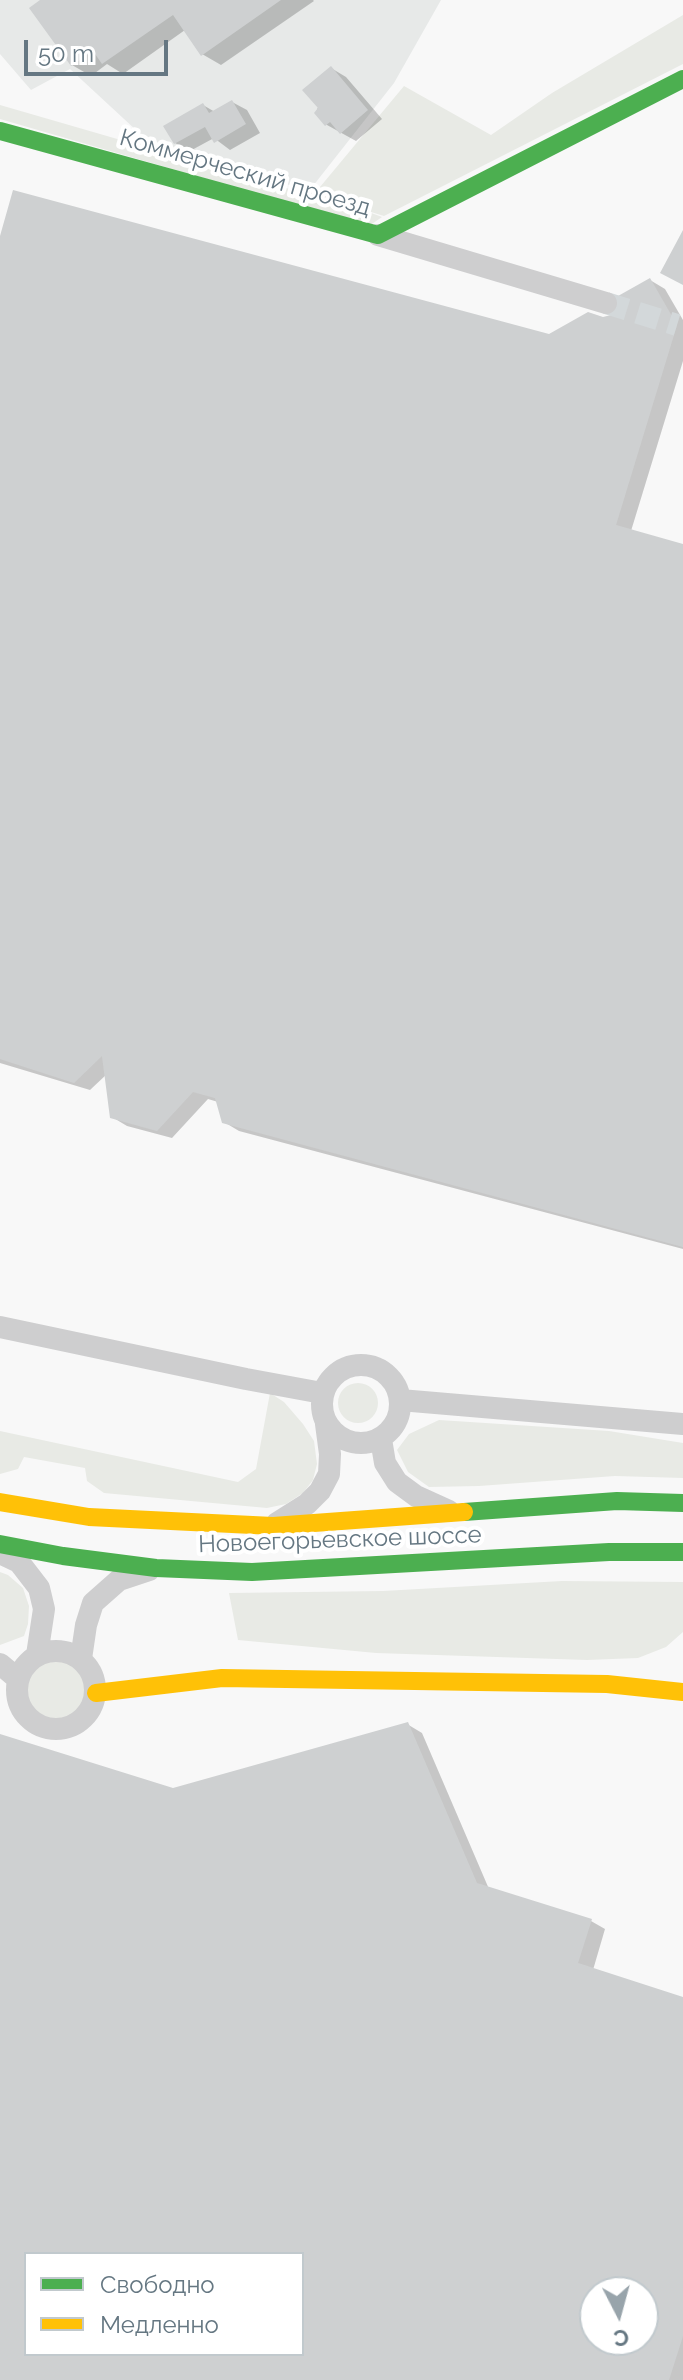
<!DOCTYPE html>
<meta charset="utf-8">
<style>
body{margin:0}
#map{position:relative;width:683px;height:2380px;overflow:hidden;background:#f8f8f8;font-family:Raleway,sans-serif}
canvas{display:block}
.legend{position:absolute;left:24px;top:2252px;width:280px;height:104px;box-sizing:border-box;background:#fff;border:2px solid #c1c9cd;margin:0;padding:10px 14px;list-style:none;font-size:24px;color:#657782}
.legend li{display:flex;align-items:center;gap:16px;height:40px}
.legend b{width:40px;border:2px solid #c1c9cd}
.north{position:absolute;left:579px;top:2276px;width:80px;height:80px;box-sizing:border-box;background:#fff;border:2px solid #c1c9cd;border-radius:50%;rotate:174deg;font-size:22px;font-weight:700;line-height:32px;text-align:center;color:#657782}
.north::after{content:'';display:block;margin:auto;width:28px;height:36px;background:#98a4ab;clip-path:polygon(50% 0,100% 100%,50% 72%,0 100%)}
.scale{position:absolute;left:24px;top:40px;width:144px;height:36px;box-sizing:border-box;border:4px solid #657782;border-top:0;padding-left:10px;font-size:24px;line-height:28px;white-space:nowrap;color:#657782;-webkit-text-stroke:6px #fff;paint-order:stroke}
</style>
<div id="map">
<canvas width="683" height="2380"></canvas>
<ul class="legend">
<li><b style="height:10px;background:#4caf50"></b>Свободно</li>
<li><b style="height:10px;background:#ffc107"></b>Медленно</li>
</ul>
<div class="north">С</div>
<div class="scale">50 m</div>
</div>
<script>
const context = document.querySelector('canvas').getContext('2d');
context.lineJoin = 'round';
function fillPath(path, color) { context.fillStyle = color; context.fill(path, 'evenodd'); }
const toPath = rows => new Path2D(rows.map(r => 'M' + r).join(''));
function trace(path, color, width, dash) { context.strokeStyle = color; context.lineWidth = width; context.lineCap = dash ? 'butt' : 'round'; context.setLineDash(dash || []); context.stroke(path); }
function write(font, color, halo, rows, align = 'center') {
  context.font = font + ' Raleway,sans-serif'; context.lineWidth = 8; context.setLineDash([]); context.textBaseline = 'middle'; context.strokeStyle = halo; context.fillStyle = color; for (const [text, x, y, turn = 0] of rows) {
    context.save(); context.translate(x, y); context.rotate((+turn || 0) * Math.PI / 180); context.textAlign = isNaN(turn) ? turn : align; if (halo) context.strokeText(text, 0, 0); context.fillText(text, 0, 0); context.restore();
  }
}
fillPath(toPath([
 [0,0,441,0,394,83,309,191,150,143,70,69,31,90,0,54]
]), '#e7e9e8');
fillPath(toPath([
 [683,15,683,64,384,216,358,208,382,217,369,226,0,119,0,105,307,194,315,193,404,86,491,135,552,93],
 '338 1403a20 20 0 1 1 40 0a20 20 0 1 1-40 0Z',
 [270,1393,284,1402,303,1424,314,1441,317,1464,313,1480,303,1493,286,1504,267,1508,104,1493,87,1481,85,1468,24,1457,18,1469,0,1474,0,1431,238,1482,256,1469],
 [439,1420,609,1431,683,1443,683,1478,615,1476,479,1486,429,1487,408,1472,397,1450,409,1434],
 [0,1572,8,1575,23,1588,29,1606,28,1624,24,1636,0,1645],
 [562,1581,683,1582,683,1632,666,1647,638,1658,587,1660,376,1653,238,1640,229,1593,383,1591],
 '25 1689a31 31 0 1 1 62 0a31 31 0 1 1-62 0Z'
]), '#e8eae5');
fillPath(toPath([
 [43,0,313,0,314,1,221,65,202,54,185,30,123,74,107,64,91,76,72,65],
 [331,68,346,77,382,119,356,141,327,125,316,113],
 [232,102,247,110,260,133,230,150,214,138,190,151,175,143,203,105,215,112],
 [0,243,549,336,616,315,650,280,665,289,683,320,683,361,631,531,683,546,683,1249,239,1131,224,1122,218,1102,208,1099,172,1138,127,1126,112,1117,107,1074,90,1090,0,1063],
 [407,1724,422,1733,489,1889,591,1921,605,1929,593,1970,683,2000,683,2380,0,2380,0,1736,173,1790],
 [26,2254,302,2254,302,2354,26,2354],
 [595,2292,643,2292,643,2340,595,2340]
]), '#0003');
fillPath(toPath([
 [40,0,281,0,201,56,173,15,102,64,93,51,71,66,29,8],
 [331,66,368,110,340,134,330,122,325,126,314,113,318,108,302,90],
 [232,100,246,124,214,143,205,127,174,144,163,126,203,103,209,113],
 [13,190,549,334,588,312,603,317,615,314,620,306,618,296,650,278,677,325,616,525,683,544,683,1247,222,1123,215,1098,193,1092,157,1131,110,1118,102,1056,74,1083,0,1059,0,236],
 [683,230,683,285,660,273],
 [408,1722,477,1883,592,1919,578,1963,683,1997,683,2336,669,2380,0,2380,0,1734,173,1788],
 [26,2254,302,2254,302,2354,26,2354],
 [595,2292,643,2292,643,2340,595,2340]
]), '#ced0d1');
trace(toPath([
 [606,303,677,325]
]), '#d3d8da', 22, [22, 11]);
trace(toPath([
 [378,235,606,303],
 [0,1327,246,1379,322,1393],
 '322 1404a39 39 0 1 1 78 0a39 39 0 1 1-78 0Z',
 [400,1400,683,1424],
 [381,1439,385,1463,397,1482,416,1496,449,1511],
 [277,1523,307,1504,320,1491,329,1474,330,1454,326,1424],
 [0,1553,19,1562,39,1588,44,1609,37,1655],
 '17 1690a39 39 0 1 1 78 0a39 39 0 1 1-78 0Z',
 [81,1659,86,1625,93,1603,119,1580,149,1570],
 [0,1664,18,1679]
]), '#cececf', 22);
trace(toPath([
 [0,131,378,235,683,79],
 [464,1512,617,1501,683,1503],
 [0,1544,63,1556,156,1568,252,1572,609,1552,683,1552]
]), '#4caf50', 18);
trace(toPath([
 [0,1502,89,1517,273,1526,464,1512],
 [96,1693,222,1678,607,1684,683,1692]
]), '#ffc107', 18);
write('24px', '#657782', '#fff', [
 ["Коммерческий проезд",245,173,16],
 ["Новоегорьевское шоссе",340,1540,-2]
]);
</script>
